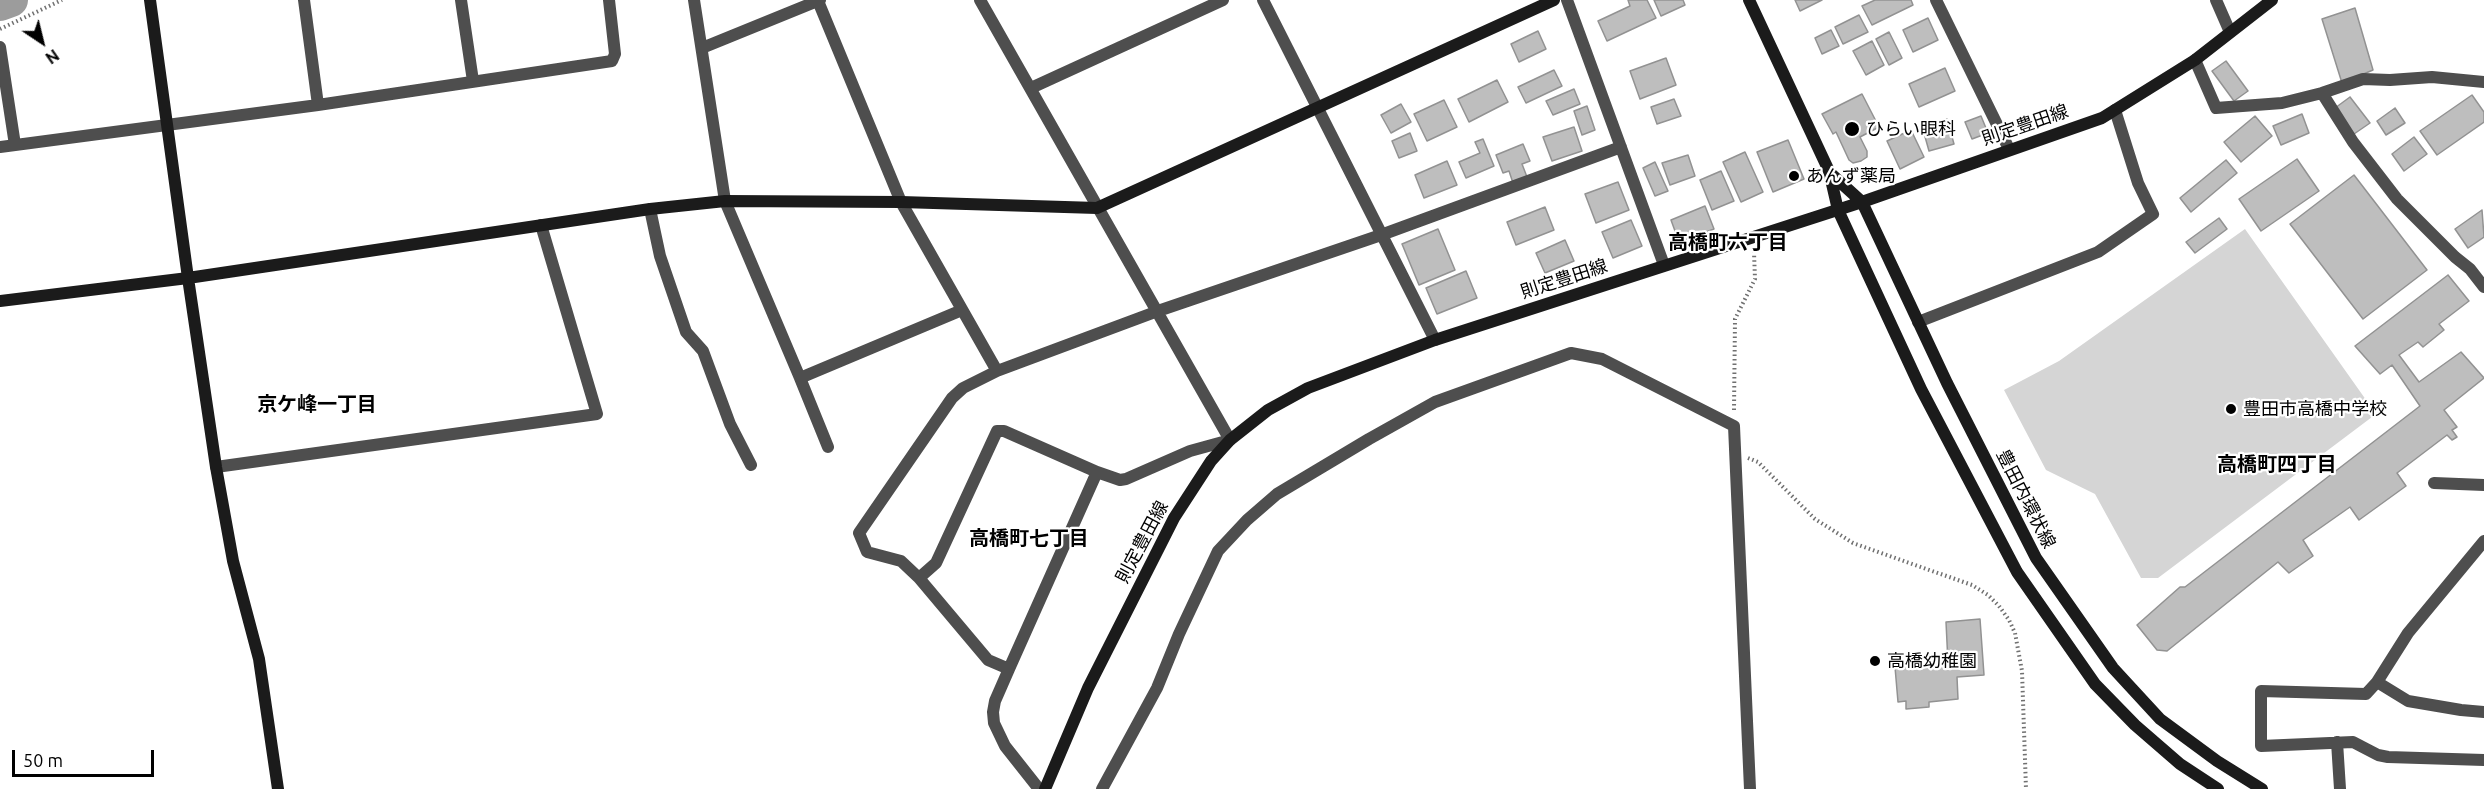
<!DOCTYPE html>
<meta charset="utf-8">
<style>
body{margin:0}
#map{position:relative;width:2484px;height:789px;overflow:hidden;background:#fff;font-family:Ubuntu,sans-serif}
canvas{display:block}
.north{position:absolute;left:12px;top:12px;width:60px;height:60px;-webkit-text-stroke:4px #fff;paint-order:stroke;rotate:145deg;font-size:16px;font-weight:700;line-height:24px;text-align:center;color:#000}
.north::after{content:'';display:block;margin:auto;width:21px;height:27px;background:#000;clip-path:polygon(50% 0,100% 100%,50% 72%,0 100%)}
.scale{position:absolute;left:12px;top:750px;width:142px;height:27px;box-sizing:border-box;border:3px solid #000;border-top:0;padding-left:8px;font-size:18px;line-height:21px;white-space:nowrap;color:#000;-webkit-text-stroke:4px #fff;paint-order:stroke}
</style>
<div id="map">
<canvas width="2484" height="789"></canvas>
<div class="north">N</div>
<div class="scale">50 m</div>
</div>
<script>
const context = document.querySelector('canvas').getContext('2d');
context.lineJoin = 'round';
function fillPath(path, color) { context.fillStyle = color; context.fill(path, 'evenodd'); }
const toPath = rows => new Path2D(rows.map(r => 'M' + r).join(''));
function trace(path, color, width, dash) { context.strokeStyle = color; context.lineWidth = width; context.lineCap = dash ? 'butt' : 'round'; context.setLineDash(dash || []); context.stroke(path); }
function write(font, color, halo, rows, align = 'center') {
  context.font = font + ' Ubuntu,"Noto Sans JP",sans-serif'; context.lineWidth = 4.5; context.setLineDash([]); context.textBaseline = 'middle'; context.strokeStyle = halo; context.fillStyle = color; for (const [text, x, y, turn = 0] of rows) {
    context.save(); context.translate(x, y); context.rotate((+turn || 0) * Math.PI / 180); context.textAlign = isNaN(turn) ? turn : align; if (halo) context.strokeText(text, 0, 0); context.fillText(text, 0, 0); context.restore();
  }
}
fillPath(toPath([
 [2245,229,2376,414,2158,578,2141,578,2095,494,2046,470,2004,390,2059,361]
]), '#d5d5d5');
trace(toPath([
 [0,4,11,0]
]), '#9c9c9c', 34);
const building = toPath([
 [1628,0,1647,0,1656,18,1607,41,1598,21,1630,6,1628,0],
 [1654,0,1683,0,1685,5,1661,16,1654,0],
 [1795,0,1822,0,1800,11,1795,0],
 [1875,0,1911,0,1913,5,1872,25,1862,6,1875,0],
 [2355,8,2373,70,2342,83,2322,19,2355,8],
 [1859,15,1868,32,1843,44,1835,27,1859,15],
 [1928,18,1938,40,1913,52,1903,30,1928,18],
 [1831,30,1839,46,1822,54,1815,38,1831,30],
 [1538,31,1546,49,1519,62,1511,44,1538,31],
 [1889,32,1902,58,1889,65,1876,39,1889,32],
 [1872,41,1884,65,1866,75,1853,51,1872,41],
 [1666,58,1676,85,1640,99,1630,71,1666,58],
 [2226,61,2248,91,2234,101,2212,71,2226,61],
 [1945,68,1955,91,1919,107,1909,84,1945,68],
 [1554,70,1562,86,1526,103,1518,87,1554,70],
 [1497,80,1508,102,1469,122,1458,99,1497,80],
 [1574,89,1580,104,1553,115,1546,101,1574,89],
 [1862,94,1879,127,1860,137,1867,151,1867,157,1861,161,1853,163,1849,160,1836,132,1833,134,1822,114,1862,94],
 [2472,95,2484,112,2484,122,2437,155,2420,131,2472,95],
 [2350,97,2370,123,2354,134,2335,108,2350,97],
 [1674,99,1681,116,1657,124,1651,107,1674,99],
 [1444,100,1457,127,1427,141,1414,114,1444,100],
 [1401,104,1411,122,1391,133,1381,115,1401,104],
 [1587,106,1595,130,1582,135,1574,111,1587,106],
 [2395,108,2405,123,2386,135,2377,121,2395,108],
 [2302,114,2309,133,2281,145,2273,126,2302,114],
 [1981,116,1988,133,1972,139,1965,122,1981,116],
 [2255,116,2272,136,2241,162,2224,142,2255,116],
 [1947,119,1954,144,1929,151,1922,126,1947,119],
 [1574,127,1582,151,1552,161,1543,137,1574,127],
 [1911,130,1924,157,1900,169,1887,141,1911,130],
 [1410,133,1417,151,1399,158,1392,141,1410,133],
 [2414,137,2427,154,2404,171,2392,154,2414,137],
 [1483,139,1494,166,1466,178,1459,162,1480,153,1475,142,1483,139],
 [1788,140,1804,179,1773,192,1757,152,1788,140],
 [1523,144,1530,161,1522,164,1527,177,1513,183,1509,171,1503,173,1496,155,1523,144],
 [1745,152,1763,192,1741,202,1723,162,1745,152],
 [1688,155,1695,176,1670,185,1662,163,1688,155],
 [2297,159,2319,191,2261,231,2239,199,2297,159],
 [2226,160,2237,173,2191,212,2180,198,2226,160],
 [1447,161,1457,185,1424,198,1415,175,1447,161],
 [1655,162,1668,191,1655,196,1643,168,1655,162],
 [1721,171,1734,201,1712,210,1700,180,1721,171],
 [2354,175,2427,270,2363,319,2290,224,2354,175],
 [1618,182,1629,210,1596,223,1585,194,1618,182],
 [1705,206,1714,229,1679,242,1671,220,1705,206],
 [1545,207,1554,230,1516,245,1507,222,1545,207],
 [2482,210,2484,237,2468,248,2455,229,2482,210],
 [2219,218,2227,229,2195,253,2186,242,2219,218],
 [1631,220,1642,246,1613,258,1602,232,1631,220],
 [1438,229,1455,270,1419,285,1402,244,1438,229],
 [1565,240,1574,261,1545,273,1536,253,1565,240],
 [1466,271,1477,298,1437,314,1426,288,1466,271],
 [2448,275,2469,301,2439,324,2444,330,2423,347,2418,342,2399,355,2419,382,2461,352,2484,378,2444,410,2457,427,2452,430,2457,437,2452,440,2447,435,2397,473,2406,486,2359,520,2350,507,2303,540,2313,556,2289,573,2278,562,2167,651,2157,650,2137,625,2180,587,2185,587,2420,406,2392,365,2380,374,2355,346,2448,275],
 [1980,619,1984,675,1957,677,1958,699,1929,702,1929,707,1906,709,1906,701,1898,702,1895,667,1948,663,1946,622,1980,619]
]);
fillPath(building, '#bebebe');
trace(building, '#929292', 1.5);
trace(toPath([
 [0,29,62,0],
 [1734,410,1735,319,1755,279,1754,252],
 [1748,458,1758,462,1815,519,1853,543,1972,585,1988,595,1999,606,2009,620,2015,633,2022,671,2026,789]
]), '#707070', 4, [1.5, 3]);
trace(toPath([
 [304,0,318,105],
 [461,0,473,81],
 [694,0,725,201,800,378,962,310],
 [980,0,1230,440,1190,451,1126,479,1120,480,1097,472],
 [1263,0,1435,340],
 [1567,0,1664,265],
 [1936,0,2009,149],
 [2216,0,2230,32],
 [818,1,901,202,997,371,1158,311,1381,235,1621,147],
 [0,47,15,145],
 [702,48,820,0],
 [2195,60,2216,108,2282,103,2322,93,2363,79,2390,80,2432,77,2484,82],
 [1031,88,1223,0],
 [2322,93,2353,142,2397,199,2455,257,2470,269,2484,287],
 [0,147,318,105,612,61,615,54,609,0],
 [650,209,660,256,686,332,703,351,730,424,751,465],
 [1918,322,2098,252,2153,214,2138,183,2115,110],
 [997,371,963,388,952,398,859,533,867,552,901,561,919,578,988,660,1009,669,995,701,993,712,994,723,1005,746,1039,789],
 [800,378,828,447],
 [216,467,597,414,541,225],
 [2434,483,2484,485],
 [919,578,936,563,997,431,1004,431,1097,472,1009,669],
 [2377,682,2408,633,2484,541],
 [2484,712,2461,710,2408,701,2377,682,2366,694,2261,691,2261,746,2353,742,2378,755,2388,757,2484,760],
 [2337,742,2340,789],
 [1102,789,1157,688,1179,634,1218,551,1247,520,1277,494,1369,439,1435,402,1571,353,1602,359,1734,426,1750,789]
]), '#4e4e4e', 12);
trace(toPath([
 [150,0,188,278,216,467,233,561,259,659,278,789],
 [1749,0,1829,171,1838,210,1921,389,2017,572,2095,684,2135,725,2180,764,2218,789],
 [1829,172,1862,202,1947,383,2036,558,2113,668,2160,719,2217,761,2262,789],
 [0,301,188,278,650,209,725,201,901,202,1097,208,1554,0],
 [1045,789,1088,688,1174,518,1211,461,1230,440,1268,410,1308,388,1435,340,1862,202,2102,118,2195,60,2272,0]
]), '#1b1b1b', 12);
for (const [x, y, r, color] of [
 [1852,129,8,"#000"],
 [1794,176,6,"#000"],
 [2231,409,6,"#000"],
 [1875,661,6,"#000"]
]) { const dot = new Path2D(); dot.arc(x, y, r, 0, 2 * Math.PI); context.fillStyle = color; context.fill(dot); trace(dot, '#fff', 2); }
write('18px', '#000', '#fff', [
 ["則定豊田線",2025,125,-19],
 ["則定豊田線",1564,279,-18],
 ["豊田内環状線",2026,499,63],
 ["則定豊田線",1142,542,-62]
]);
write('18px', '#000', '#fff', [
 ["ひらい眼科",1866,129],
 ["あんず薬局",1806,176],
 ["豊田市高橋中学校",2243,409],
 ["高橋幼稚園",1887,661]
], 'left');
write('bold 20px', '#000', '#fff', [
 ["高橋町六丁目",1728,242],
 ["京ケ峰一丁目",317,404],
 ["高橋町四丁目",2277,464],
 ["高橋町七丁目",1029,538]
]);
</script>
